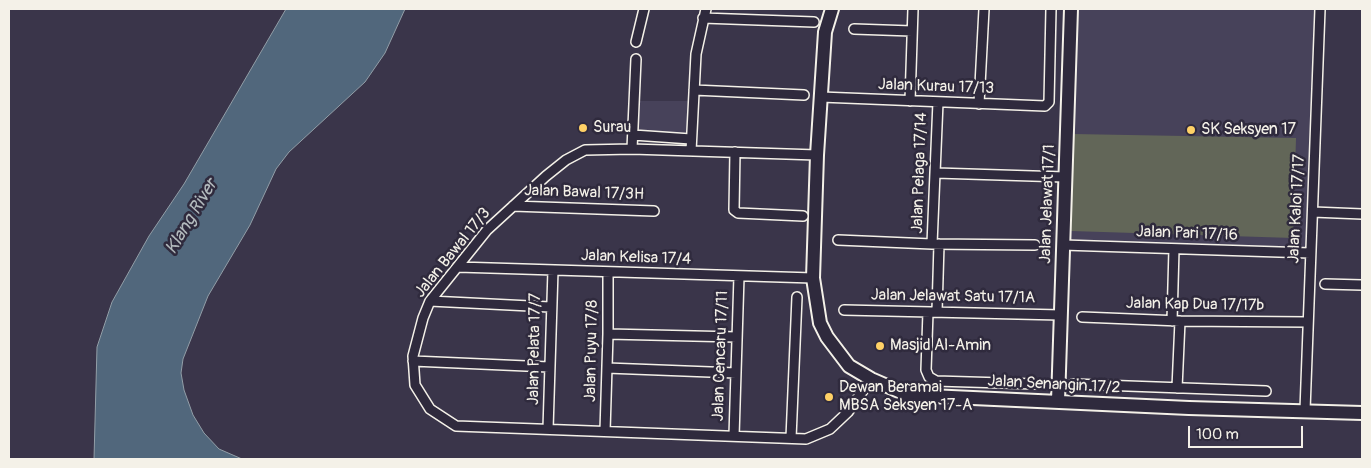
<!DOCTYPE html>
<style>
body{margin:0}
#map{position:relative;width:1371px;height:468px;overflow:hidden;background:#3a354a;font-family:Pangolin,sans-serif}
canvas{display:block}
.frame{position:absolute;inset:0;border:10px solid #f4f1e8;pointer-events:none}
.scale{position:absolute;left:1188px;top:426px;width:115px;height:22px;box-sizing:border-box;border:2px solid #f4f1e8;border-top:0;padding-left:6px;font-size:15px;line-height:18px;white-space:nowrap;color:#f4f1e8;-webkit-text-stroke:4px #2f2a3d;paint-order:stroke}
</style>
<div id="map">
<canvas width="1371" height="468"></canvas>
<div class="frame"></div>
<div class="scale">100 m</div>
</div>
<script>
const context = document.querySelector('canvas').getContext('2d');
context.lineJoin = 'round';
function fillPath(path, color) { context.fillStyle = color; context.fill(path, 'evenodd'); }
const toPath = rows => new Path2D(rows.map(r => 'M' + r).join(''));
function trace(path, color, width, dash) { context.strokeStyle = color; context.lineWidth = width; context.lineCap = dash ? 'butt' : 'round'; context.setLineDash(dash || []); context.stroke(path); }
function write(font, color, halo, rows, align = 'center') {
  context.font = font + ' Pangolin,sans-serif'; context.lineWidth = 5; context.setLineDash([]); context.textBaseline = 'middle'; context.strokeStyle = halo; context.fillStyle = color; for (const [text, x, y, turn = 0] of rows) {
    context.save(); context.translate(x, y); context.rotate((+turn || 0) * Math.PI / 180); context.textAlign = isNaN(turn) ? turn : align; if (halo) context.strokeText(text, 0, 0); context.fillText(text, 0, 0); context.restore();
  }
}
fillPath(toPath([
 [1071,9,1320,9,1310,253,1063,245],
 [637,101,690,101,688,135,636,133]
]), '#47425a');
fillPath(toPath([
 [1073,134,1296,138,1293,238,1071,231]
]), '#626658');
const water = toPath([
 [286,9,405,9,385,53,365,82,289,152,276,169,250,225,208,296,183,359,181,373,184,390,193,415,204,433,219,449,242,459,94,459,97,347,112,302,149,236,184,184,286,9]
]);
fillPath(water, '#51677c');
trace(water, '#929ea7', 1);
const street = toPath([
 [703,18,814,22],
 [854,29,912,31],
 [636,42,644,9],
 [694,90,804,95],
 [821,97,1045,106,1049,102,1051,9],
 [910,101,913,9],
 [979,104,984,9],
 [633,135,691,139],
 [632,149,636,59],
 [691,151,696,54,706,9],
 [735,152,734,210,738,213,803,216],
 [817,155,632,149,585,150,566,160,546,176,487,230,430,301,423,318,413,356,415,385,430,409,456,426,806,439,830,429,848,412,871,379],
 [936,173,1065,177],
 [513,206,654,211],
 [1313,212,1362,214],
 [838,240,932,244,1035,245],
 [932,244,938,102],
 [1063,245,1310,253],
 [458,267,813,278],
 [1325,284,1362,285],
 [430,301,550,307],
 [844,310,1061,315],
 [937,311,939,244],
 [928,312,926,370,929,377,936,381,1036,384],
 [1082,317,1180,321,1308,322],
 [1172,321,1174,249],
 [608,334,737,337],
 [413,361,549,367],
 [607,368,736,373],
 [1073,384,1266,391],
 [1177,388,1180,321],
 [1305,410,1320,9],
 [548,429,553,270],
 [605,431,608,334,608,272],
 [734,436,739,276],
 [791,438,797,297]
]);
const secondary = toPath([
 [832,9,825,32,817,155,813,278,820,323,827,337,849,366,871,379,908,395,1189,408,1362,413],
 [1058,401,1071,9]
]);
trace(street, '#f4f1e8', 12);
trace(secondary, '#f4f1e8', 16);
trace(street, '#2f2a3d', 9);
trace(secondary, '#2f2a3d', 12);
for (const [x, y, r, color] of [
 [583,128,5,"#ffd166"],
 [1191,130,5,"#ffd166"],
 [880,346,5,"#ffd166"],
 [829,397,5,"#ffd166"]
]) { const dot = new Path2D(); dot.arc(x, y, r, 0, 2 * Math.PI); context.fillStyle = color; context.fill(dot); trace(dot, '#2f2a3d', 2); }
write('16px', '#f4f1e8', '#2f2a3d', [
 ["Jalan Kurau 17/13",936,87,2],
 ["Jalan Pelaga 17/14",920,173,-88],
 ["Jalan Bawal 17/3H",584,193,2],
 ["Jalan Jelawat 17/1",1048,204,-88],
 ["Jalan Kaloi 17/17",1297,209,-87],
 ["Jalan Pari 17/16",1187,234,2],
 ["Jalan Bawal 17/3",453,253,-51],
 ["Jalan Kelisa 17/4",636,258,2],
 ["Jalan Jelawat Satu 17/1A",953,297,1],
 ["Jalan Kap Dua 17/17b",1195,305,1],
 ["Jalan Pelata 17/7",535,349,-89],
 ["Jalan Puyu 17/8",592,351,-89],
 ["Jalan Cencaru 17/11",721,356,-88],
 ["Jalan Senangin 17/2",1054,385,3]
]);
write('16px', '#f4f1e8', '#2f2a3d', [
 ["Surau",593,128],
 ["SK Seksyen 17",1201,130],
 ["Masjid Al-Amin",890,346],
 ["Dewan Beramai",839,388],
 ["MBSA Seksyen 17-A",839,406]
], 'left');
write('italic 18px', '#b3babd', '#2f2a3d', [
 ["Klang River",192,217,-59]
]);
</script>
